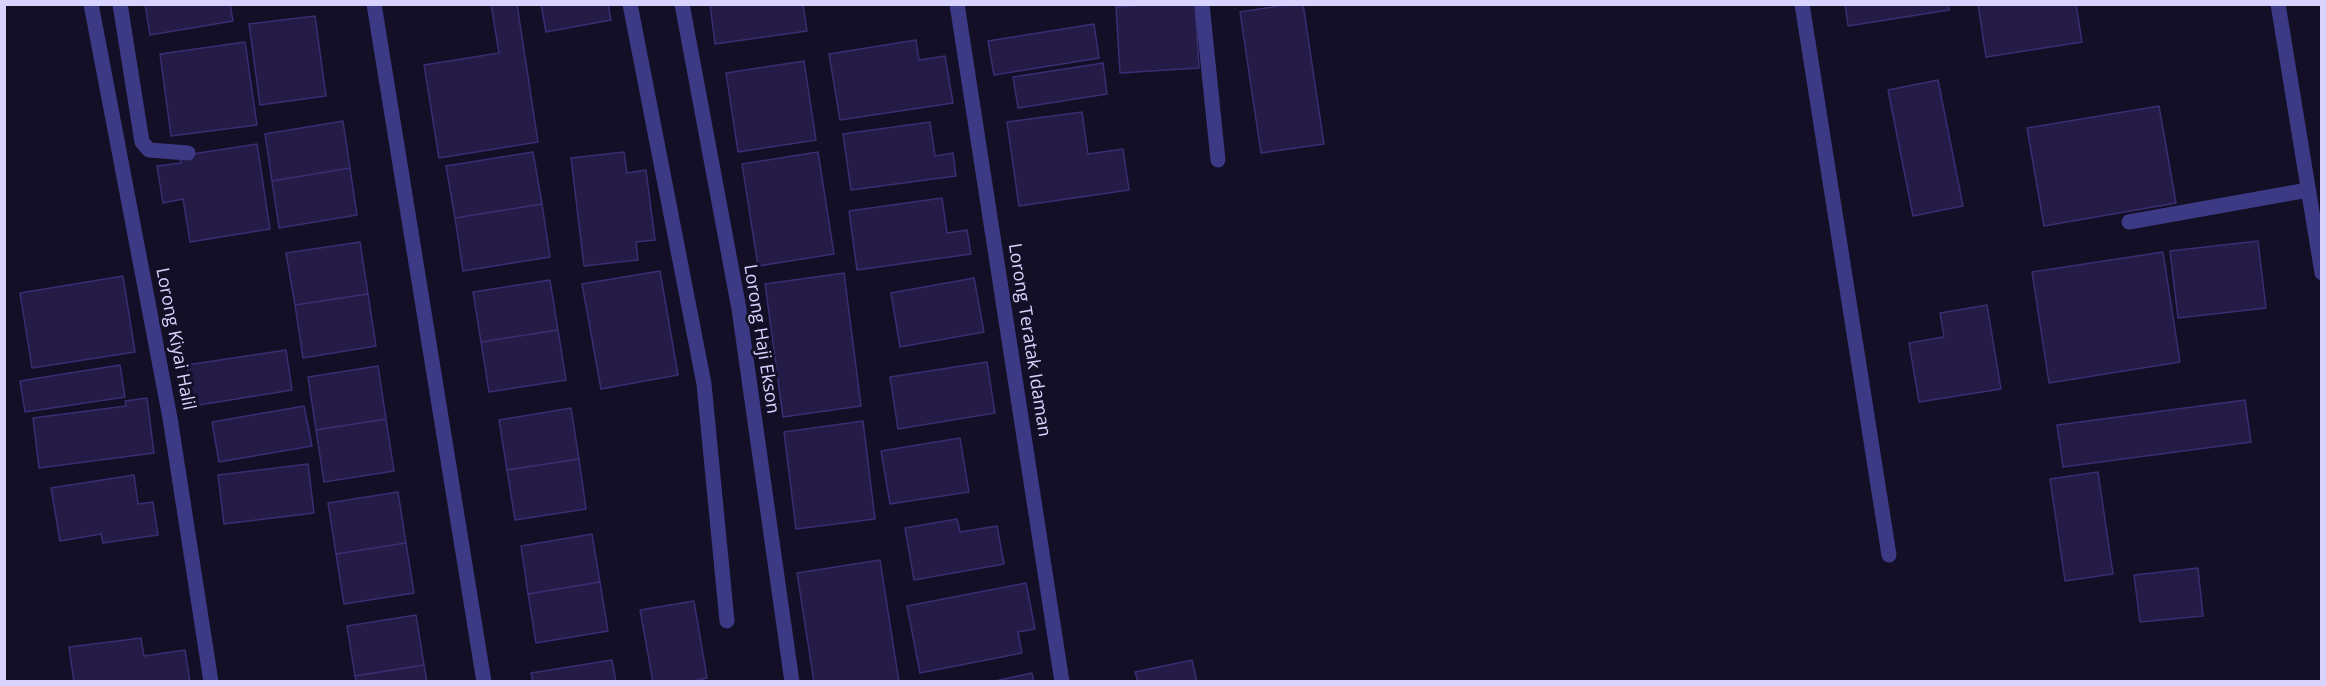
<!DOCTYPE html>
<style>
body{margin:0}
#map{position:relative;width:2326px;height:686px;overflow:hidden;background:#130f26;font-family:"Open Sans",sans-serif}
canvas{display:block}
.frame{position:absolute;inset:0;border:6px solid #d9d4ff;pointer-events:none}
</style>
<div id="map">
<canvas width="2326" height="686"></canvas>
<div class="frame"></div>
</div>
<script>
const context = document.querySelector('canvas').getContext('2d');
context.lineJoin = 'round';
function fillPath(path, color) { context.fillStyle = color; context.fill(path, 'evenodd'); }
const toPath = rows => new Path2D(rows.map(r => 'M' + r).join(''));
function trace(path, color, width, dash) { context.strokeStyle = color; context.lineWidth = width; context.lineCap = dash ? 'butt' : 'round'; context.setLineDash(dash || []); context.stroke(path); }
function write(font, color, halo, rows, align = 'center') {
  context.font = font + ' "Open Sans",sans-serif'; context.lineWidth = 6; context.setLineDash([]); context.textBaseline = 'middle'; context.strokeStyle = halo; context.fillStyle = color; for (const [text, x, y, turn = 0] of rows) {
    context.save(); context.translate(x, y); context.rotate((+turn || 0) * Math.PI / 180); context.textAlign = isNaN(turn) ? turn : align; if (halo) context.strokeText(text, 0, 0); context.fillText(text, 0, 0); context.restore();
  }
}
const building = toPath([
 [145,4,230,4,233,21,150,35,145,4],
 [491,4,517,4,538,142,439,158,424,65,499,53,491,4],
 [541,4,608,4,611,20,546,32,541,4],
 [710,4,803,4,807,31,715,44,710,4],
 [1156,4,1195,4,1199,68,1120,73,1116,7,1156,4],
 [1292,4,1303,4,1324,144,1261,153,1240,12,1292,4],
 [1845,4,1948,4,1949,10,1848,26,1845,4],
 [1978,4,2076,4,2082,42,1986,57,1978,4],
 [315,16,326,96,260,105,249,24,315,16],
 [1094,24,1099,58,994,75,988,41,1094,24],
 [916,40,919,60,945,56,953,103,840,120,829,54,916,40],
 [245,42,257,125,171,136,160,54,245,42],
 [804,61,816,140,738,152,726,73,804,61],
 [1103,63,1107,94,1018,108,1013,77,1103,63],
 [1938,80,1963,206,1913,216,1888,90,1938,80],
 [2159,106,2176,203,2044,226,2027,128,2159,106],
 [1082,112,1088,154,1123,149,1129,190,1019,206,1007,122,1082,112],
 [343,121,350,168,272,181,265,134,343,121],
 [930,122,935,156,953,153,956,176,851,190,843,134,930,122],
 [257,144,270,229,190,242,183,199,163,203,157,166,181,163,179,156,257,144],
 [533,152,542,204,455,218,446,166,533,152],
 [624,152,627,173,646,170,655,240,636,242,638,260,584,266,571,158,624,152],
 [818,152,834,254,758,266,742,164,818,152],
 [350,168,357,215,279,228,272,181,350,168],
 [942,198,947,233,967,230,971,254,857,270,849,211,942,198],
 [542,204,550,257,463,271,455,218,542,204],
 [2258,241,2266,308,2178,318,2170,251,2258,241],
 [360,242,368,294,295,305,286,253,360,242],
 [2163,252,2180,362,2049,383,2032,272,2163,252],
 [660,271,678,375,601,389,582,284,660,271],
 [844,273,861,406,783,417,765,284,844,273],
 [123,276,135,352,32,368,20,293,123,276],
 [974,278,984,332,900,347,891,293,974,278],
 [550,280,558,330,481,342,473,292,550,280],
 [368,294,376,346,303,358,295,305,368,294],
 [1987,305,2001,389,1919,402,1909,343,1944,337,1940,313,1987,305],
 [558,330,566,380,489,392,481,342,558,330],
 [286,350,292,390,193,406,187,365,286,350],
 [987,362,995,413,898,429,890,377,987,362],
 [120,365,125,397,25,412,20,381,120,365],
 [378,366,386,419,316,430,308,377,378,366],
 [147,398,154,453,39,468,33,418,126,406,125,401,147,398],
 [2245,400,2251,442,2063,467,2057,425,2245,400],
 [304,406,312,446,219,462,212,422,304,406],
 [571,408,579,459,507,470,499,420,571,408],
 [386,419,394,471,324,482,316,430,386,419],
 [863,421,875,519,796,529,784,432,863,421],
 [960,438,969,492,890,504,881,451,960,438],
 [579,459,586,509,515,520,507,470,579,459],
 [308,464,314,513,224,524,218,475,308,464],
 [2098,472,2113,574,2065,581,2050,479,2098,472],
 [134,475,138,504,153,502,158,535,103,543,101,534,60,541,51,488,134,475],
 [398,492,406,543,336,554,328,503,398,492],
 [957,519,960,532,997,526,1004,564,914,580,905,528,957,519],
 [592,534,600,582,528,594,521,546,592,534],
 [406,543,414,593,344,604,336,554,406,543],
 [880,560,899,682,814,682,797,573,880,560],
 [2198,568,2203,616,2140,622,2134,575,2198,568],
 [600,582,608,631,536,643,528,594,600,582],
 [1026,583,1035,629,1018,632,1022,653,920,673,907,606,1026,583],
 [694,601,707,678,688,682,653,682,640,610,694,601],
 [416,615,424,665,355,676,347,626,416,615],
 [141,638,144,656,185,650,190,682,74,682,69,647,141,638],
 [612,660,616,682,533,682,531,673,612,660],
 [1192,660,1197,682,1138,682,1135,672,1192,660],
 [424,665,427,682,356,682,355,676,424,665],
 [1032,673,1034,682,990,682,1032,673]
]);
fillPath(building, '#241b47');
trace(building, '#3b2d73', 1.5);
trace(toPath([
 [120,4,142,142,149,150,188,153],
 [2129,222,2308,190]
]), '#3d3a85', 15);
trace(toPath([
 [91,4,170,418,211,682],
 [374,4,484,682],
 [630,4,704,384,727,621],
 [682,4,739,309,792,682],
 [957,4,1062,682],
 [1202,4,1218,160],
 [1802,4,1889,555],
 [2278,4,2322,273]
]), '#3d3a85', 15);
write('18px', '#d9d4ff', '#130f26', [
 ["Lorong Kiyai Halil",175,339,79],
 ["Lorong Haji Ekson",761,339,81],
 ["Lorong Teratak Idaman",1029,340,81]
]);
</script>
